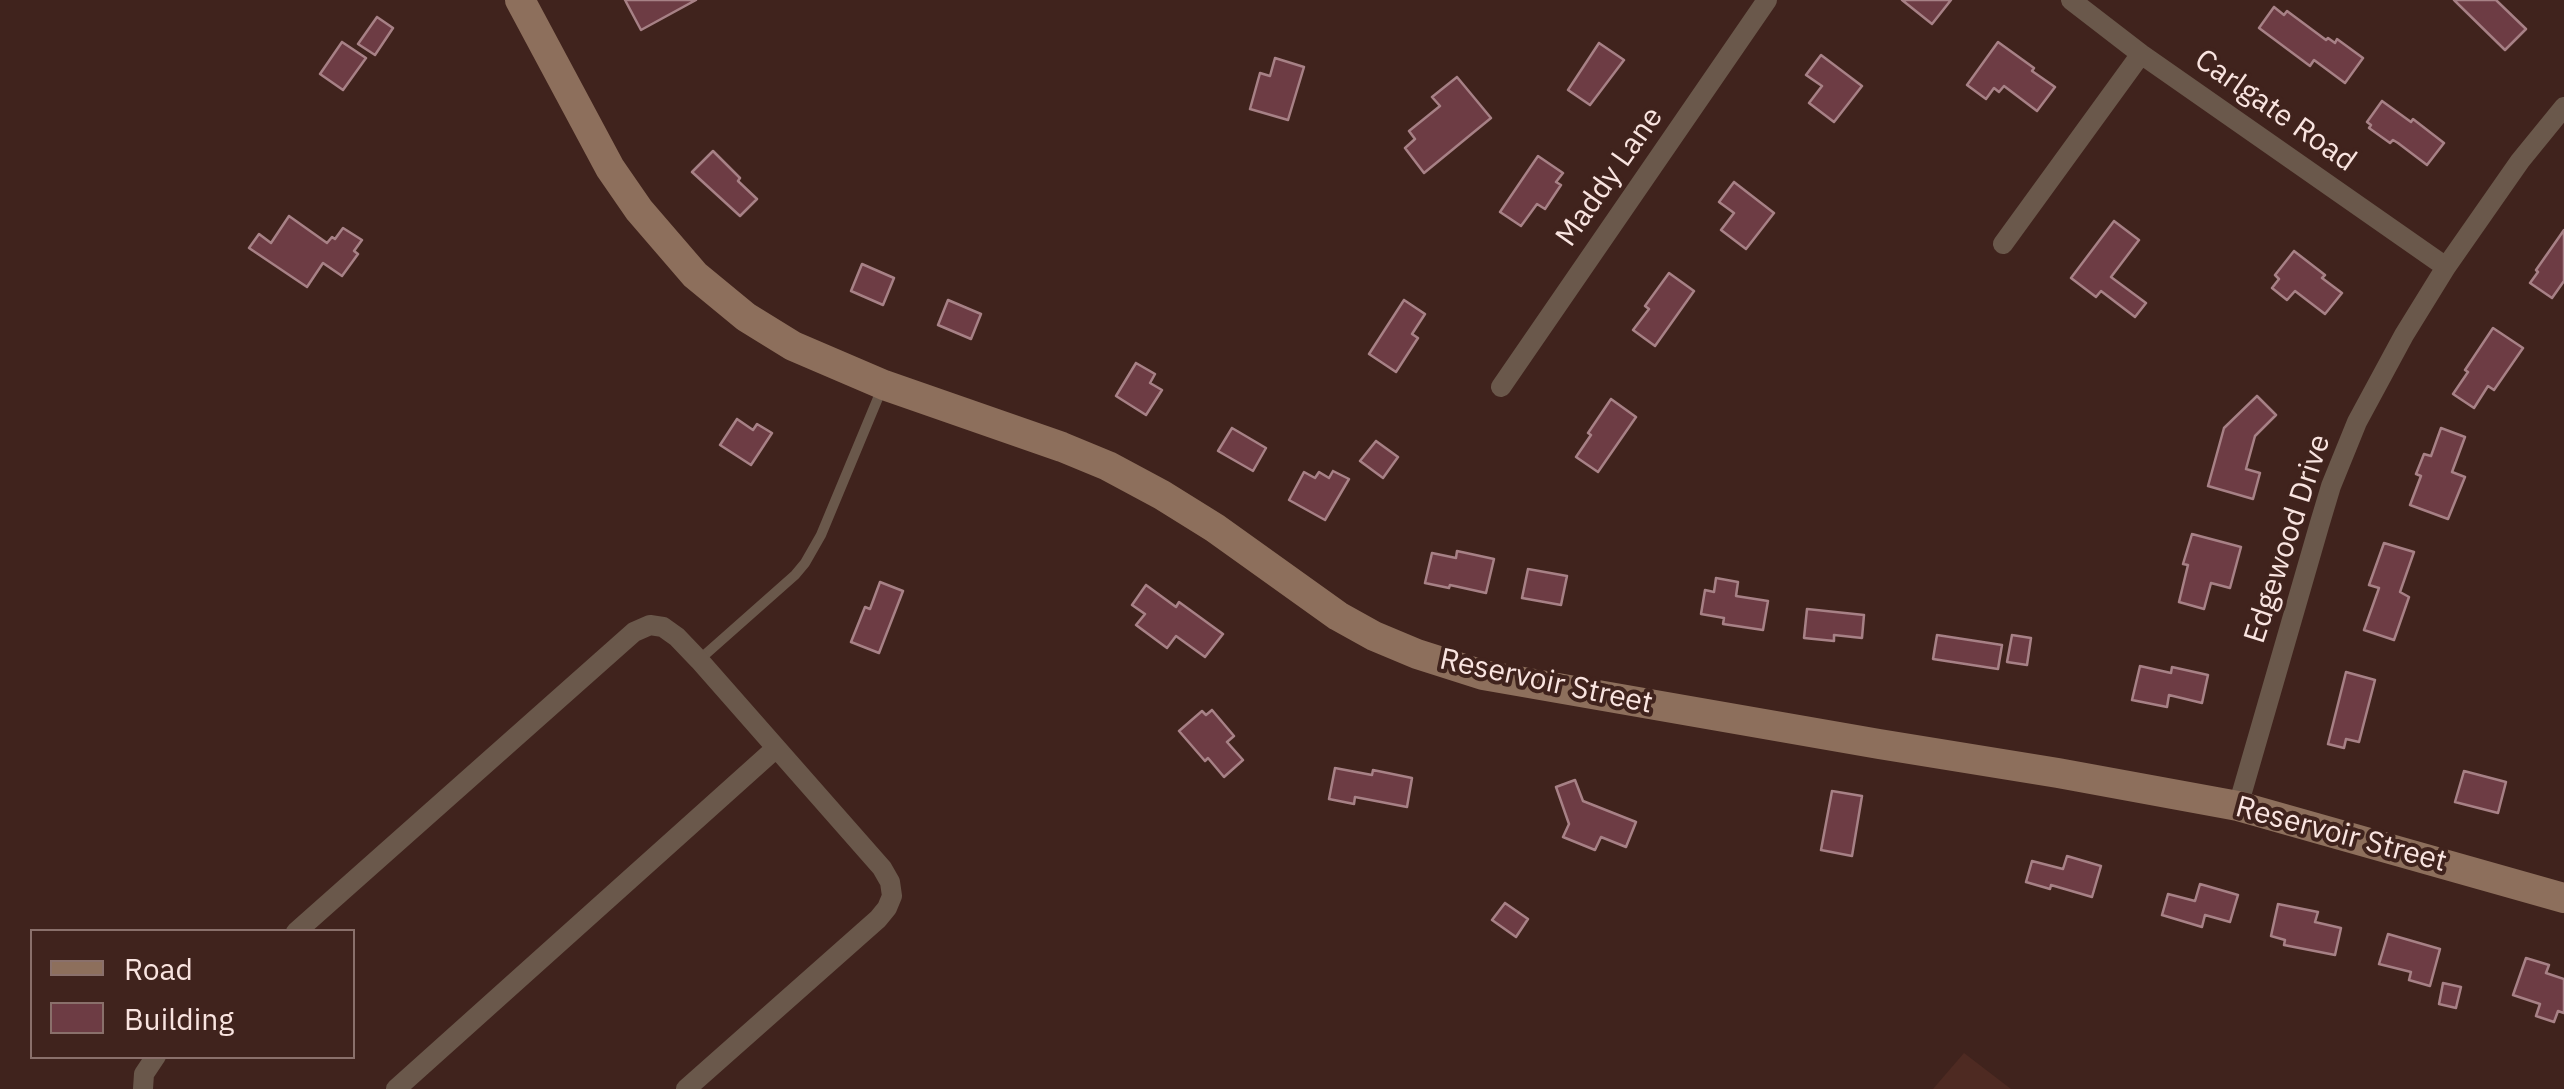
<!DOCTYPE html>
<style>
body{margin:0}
#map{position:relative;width:2564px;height:1089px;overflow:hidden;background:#40231d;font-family:"IBM Plex Sans",sans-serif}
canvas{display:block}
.legend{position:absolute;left:30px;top:929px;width:325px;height:130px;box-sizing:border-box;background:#40231d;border:2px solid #8a706b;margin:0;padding:12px 18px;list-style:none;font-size:30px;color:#f9e4e0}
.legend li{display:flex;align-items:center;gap:20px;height:50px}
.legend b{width:50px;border:2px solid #8a706b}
</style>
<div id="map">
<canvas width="2564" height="1089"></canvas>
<ul class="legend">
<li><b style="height:12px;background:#8d6f5c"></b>Road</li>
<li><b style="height:28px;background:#6d3c44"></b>Building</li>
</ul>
</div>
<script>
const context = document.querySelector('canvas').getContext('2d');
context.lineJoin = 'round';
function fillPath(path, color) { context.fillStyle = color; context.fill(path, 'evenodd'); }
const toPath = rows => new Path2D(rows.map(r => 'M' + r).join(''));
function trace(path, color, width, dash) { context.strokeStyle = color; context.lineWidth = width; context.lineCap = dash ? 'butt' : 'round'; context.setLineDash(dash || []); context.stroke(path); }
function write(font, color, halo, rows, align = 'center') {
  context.font = font + ' "IBM Plex Sans",sans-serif'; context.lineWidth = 8; context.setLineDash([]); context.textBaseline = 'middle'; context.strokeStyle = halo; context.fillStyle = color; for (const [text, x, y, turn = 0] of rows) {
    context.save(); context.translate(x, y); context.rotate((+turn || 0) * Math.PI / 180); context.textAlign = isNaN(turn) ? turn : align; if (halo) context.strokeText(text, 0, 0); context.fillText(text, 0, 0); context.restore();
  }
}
fillPath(toPath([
 [1964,1053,2011,1089,1933,1089]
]), '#4e2a22');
const building = toPath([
 [625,0,696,0,641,30,625,0],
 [1902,0,1951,0,1932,24,1902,0],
 [2454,0,2496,0,2526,29,2505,50,2454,0],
 [2274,7,2284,15,2287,11,2326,40,2328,38,2335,43,2337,39,2363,58,2345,83,2314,60,2310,66,2259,28,2274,7],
 [377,17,393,28,375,55,358,44,377,17],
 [342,42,366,58,343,90,320,74,342,42],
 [1998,42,2034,68,2032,71,2055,87,2037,111,2004,86,1999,92,1994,88,1986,99,1967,85,1998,42],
 [1599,43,1624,60,1590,105,1568,90,1599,43],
 [1821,55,1862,86,1834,122,1809,103,1822,86,1806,75,1821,55],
 [1275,58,1304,67,1288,120,1250,109,1260,73,1270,76,1275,58],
 [1457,77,1491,118,1424,173,1405,148,1415,139,1409,131,1440,106,1432,97,1457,77],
 [2382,101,2411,122,2413,119,2444,143,2427,165,2398,143,2393,140,2390,143,2369,128,2371,125,2367,122,2382,101],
 [713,151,740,178,738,181,757,199,740,216,692,172,713,151],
 [1538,156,1563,173,1556,182,1561,185,1545,209,1537,204,1521,226,1500,212,1538,156],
 [1734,182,1774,213,1746,249,1721,230,1734,213,1719,202,1734,182],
 [289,216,327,243,332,237,335,239,343,228,362,240,354,251,358,254,342,276,323,263,307,287,249,248,259,234,271,243,289,216],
 [2114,221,2139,240,2111,277,2146,303,2135,317,2101,291,2096,297,2071,278,2114,221],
 [2564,230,2564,281,2552,298,2530,283,2538,272,2536,270,2564,230],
 [2294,251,2325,275,2322,278,2342,293,2325,314,2295,291,2287,300,2272,288,2279,279,2275,275,2294,251],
 [862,264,894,278,883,305,851,291,862,264],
 [1669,273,1694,291,1655,346,1633,330,1649,309,1645,306,1669,273],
 [948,300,981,314,971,339,938,325,948,300],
 [1404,300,1425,314,1412,334,1418,338,1396,372,1369,354,1404,300],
 [2493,328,2523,348,2494,390,2488,386,2474,408,2453,394,2468,372,2465,370,2493,328],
 [1136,363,1155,374,1150,383,1162,390,1146,415,1116,396,1136,363],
 [2257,396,2276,415,2255,436,2246,469,2260,473,2253,499,2208,486,2224,428,2257,396],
 [1611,399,1636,417,1598,472,1576,457,1591,435,1588,433,1611,399],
 [737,419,753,430,757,424,772,433,751,465,720,445,737,419],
 [1232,428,1266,448,1253,471,1218,451,1232,428],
 [2441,428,2465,437,2452,472,2465,477,2448,519,2410,505,2421,476,2416,474,2424,454,2431,456,2441,428],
 [1376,441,1398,457,1383,478,1360,461,1376,441],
 [1333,471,1349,479,1325,520,1289,500,1304,472,1315,478,1319,472,1329,478,1333,471],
 [2192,534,2241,547,2230,588,2211,583,2204,609,2179,602,2188,565,2183,564,2192,534],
 [2384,543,2414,552,2400,592,2409,597,2394,640,2364,630,2379,588,2369,585,2384,543],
 [1457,551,1494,559,1486,593,1450,585,1449,588,1425,583,1432,553,1456,558,1457,551],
 [1528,569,1567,576,1561,605,1522,598,1528,569],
 [1716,578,1738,582,1736,596,1768,601,1763,630,1723,624,1724,618,1701,614,1705,590,1714,592,1716,578],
 [880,582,903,591,879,653,851,642,865,607,870,609,880,582],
 [1146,585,1176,607,1179,602,1223,634,1205,657,1176,636,1167,648,1136,625,1145,614,1132,605,1146,585],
 [1807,609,1864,615,1862,638,1834,635,1834,641,1804,638,1807,609],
 [1937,635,2002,645,1998,669,1933,659,1937,635],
 [2012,635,2031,638,2027,665,2007,662,2012,635],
 [2140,666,2171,673,2172,667,2208,675,2202,703,2169,695,2167,707,2132,700,2140,666],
 [2346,672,2375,680,2359,742,2346,739,2344,748,2328,744,2346,672],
 [1212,710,1234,736,1227,742,1243,760,1224,777,1208,758,1205,761,1179,731,1202,711,1206,715,1212,710],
 [1335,768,1372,775,1373,770,1412,778,1407,807,1355,797,1354,804,1329,799,1335,768],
 [2464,771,2506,782,2498,813,2455,802,2464,771],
 [1575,780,1583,801,1636,822,1626,847,1601,837,1595,850,1563,837,1569,824,1556,787,1575,780],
 [1832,791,1862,796,1852,856,1821,850,1832,791],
 [2067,856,2101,866,2092,897,2051,885,2050,889,2026,882,2032,861,2063,869,2067,856],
 [2200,884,2238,895,2230,922,2205,915,2202,927,2162,915,2168,894,2195,901,2200,884],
 [1505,903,1528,919,1516,937,1492,920,1505,903],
 [2278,904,2318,912,2315,922,2341,928,2335,955,2284,945,2285,940,2271,936,2278,904],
 [2388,934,2440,949,2430,986,2409,980,2411,972,2379,964,2388,934],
 [2526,958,2549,965,2546,973,2564,979,2564,1013,2558,1011,2554,1022,2536,1016,2540,1004,2513,995,2526,958],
 [2443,983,2461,987,2456,1008,2439,1004,2443,983]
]);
fillPath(building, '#6d3c44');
trace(building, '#a78186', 2.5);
trace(toPath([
 [699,660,795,575,805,563,821,535,883,386]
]), '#6a584b', 10);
trace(toPath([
 [2071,0,2141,54,2446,267],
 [2003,244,2141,54],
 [1501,387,1767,0],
 [2238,806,2319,526,2331,486,2357,422,2404,335,2446,267,2520,161,2564,107],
 [296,932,634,632,650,625,663,627,677,637,699,660,882,868,890,882,892,896,887,908,878,919,686,1089],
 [143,1089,144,1074,156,1056],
 [396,1089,775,749]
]), '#6a584b', 20);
trace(toPath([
 [520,0,610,168,639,210,695,275,746,317,793,346,884,385,1062,447,1108,466,1162,495,1215,528,1338,616,1374,636,1417,654,1483,675,1879,744,2058,773,2238,806,2564,898]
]), '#8d6f5c', 30);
write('30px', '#f9e4e0', '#40231d', [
 ["Carlgate Road",2275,111,35],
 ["Maddy Lane",1610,177,-55],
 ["Edgewood Drive",2288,539,-72],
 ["Reservoir Street",1546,682,12],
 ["Reservoir Street",2341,835,15]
]);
</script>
